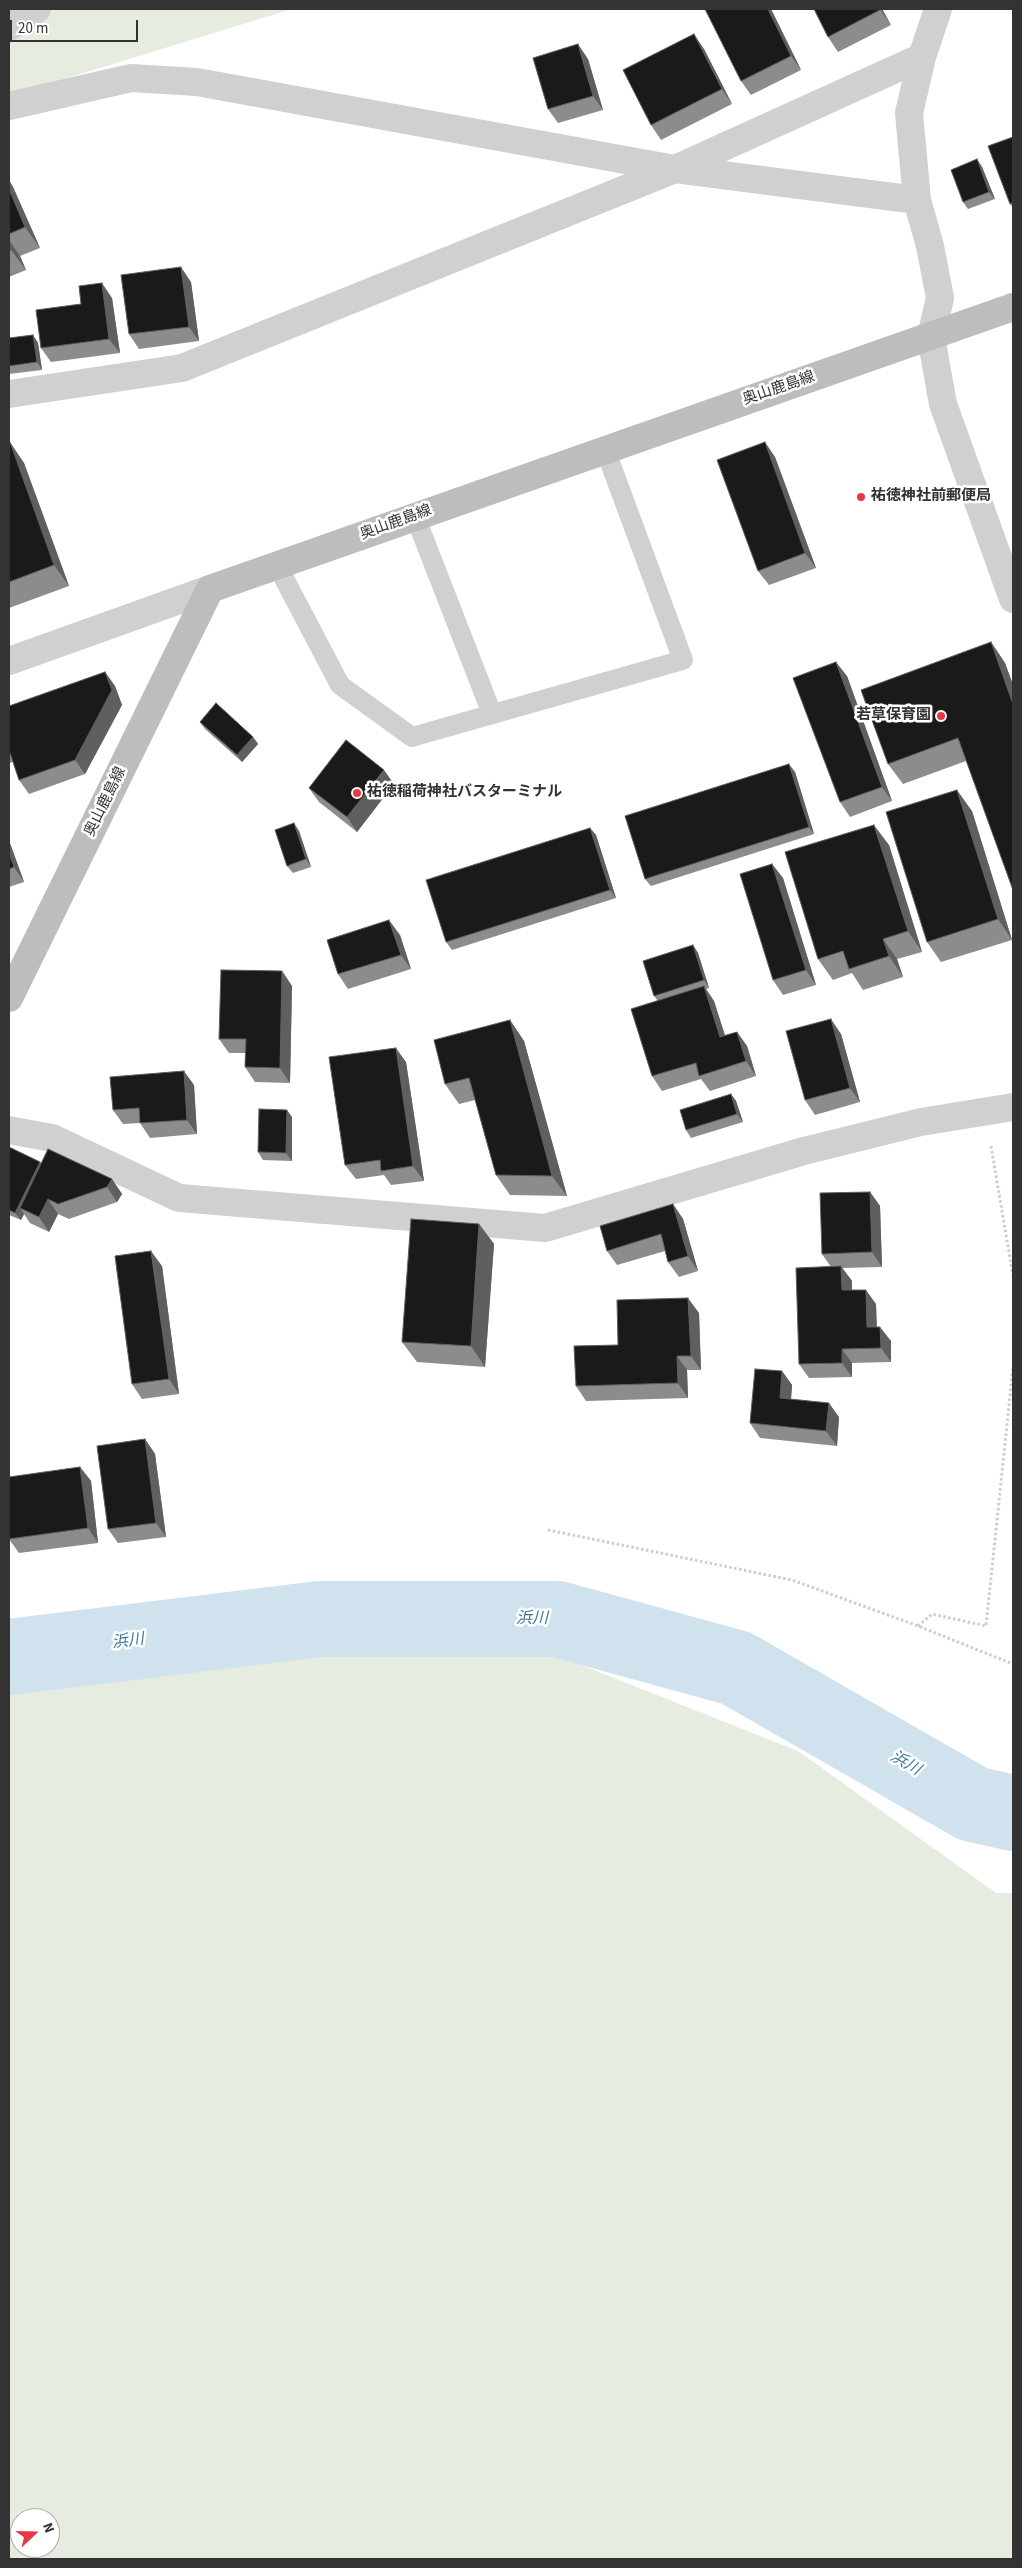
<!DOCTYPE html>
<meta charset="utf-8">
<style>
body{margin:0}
#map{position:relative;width:1022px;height:2568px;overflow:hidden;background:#fff;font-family:"Source Sans 3",sans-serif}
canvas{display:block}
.frame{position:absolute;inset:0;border:10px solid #333;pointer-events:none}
.north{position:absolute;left:10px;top:2508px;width:50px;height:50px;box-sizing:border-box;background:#fff;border:1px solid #adadad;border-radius:50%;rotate:69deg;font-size:14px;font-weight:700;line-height:20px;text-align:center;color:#333}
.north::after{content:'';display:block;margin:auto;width:18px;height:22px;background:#e63946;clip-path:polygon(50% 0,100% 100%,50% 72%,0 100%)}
.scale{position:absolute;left:10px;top:20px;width:128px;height:22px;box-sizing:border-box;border:2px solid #333;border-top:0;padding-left:6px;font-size:15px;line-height:18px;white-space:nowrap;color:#333;-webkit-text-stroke:4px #fff;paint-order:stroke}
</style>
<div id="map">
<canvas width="1022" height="2568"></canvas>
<div class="frame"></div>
<div class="north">N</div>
<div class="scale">20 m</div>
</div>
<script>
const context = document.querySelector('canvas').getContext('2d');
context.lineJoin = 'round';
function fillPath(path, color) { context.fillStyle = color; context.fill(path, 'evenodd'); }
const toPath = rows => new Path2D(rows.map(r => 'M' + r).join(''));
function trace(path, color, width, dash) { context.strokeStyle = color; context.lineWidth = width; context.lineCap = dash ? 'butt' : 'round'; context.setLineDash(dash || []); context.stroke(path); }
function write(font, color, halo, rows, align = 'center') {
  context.font = font + ' "Source Sans 3","Noto Sans JP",sans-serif'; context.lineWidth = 5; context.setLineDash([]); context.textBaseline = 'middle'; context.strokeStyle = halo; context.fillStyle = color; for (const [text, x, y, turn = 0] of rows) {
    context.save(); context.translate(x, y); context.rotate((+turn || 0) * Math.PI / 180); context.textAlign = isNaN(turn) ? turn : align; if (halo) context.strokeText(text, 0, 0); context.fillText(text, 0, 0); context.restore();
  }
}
fillPath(toPath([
 [9,9,292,9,38,87,9,112],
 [169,1657,561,1657,798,1751,996,1893,1013,1893,1013,2559,9,2559,9,1688],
 [20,2518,50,2518,50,2548,20,2548]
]), '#e6ecdf');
trace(toPath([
 [9,1657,320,1619,557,1619,736,1668,973,1804,1013,1813]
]), '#cfe2ee', 76);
trace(toPath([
 [991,1146,1013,1276],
 [548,1530,792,1580,918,1626,1013,1664],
 [918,1626,932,1614,986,1626,1013,1367]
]), '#cdcdcd', 3, [2.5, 2.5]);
trace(toPath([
 [415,516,492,714],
 [277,565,340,685,412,737,683,660,605,449]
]), '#d0d0d0', 20);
trace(toPath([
 [938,9,922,57,909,113,917,200,930,246,940,298,931,337,943,404,1013,599],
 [9,27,37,9],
 [9,106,131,78,197,82,675,169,917,200],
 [9,394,182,368,675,169,922,57],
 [9,661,210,589],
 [9,1130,52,1138,179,1198,545,1228,804,1151,921,1122,1013,1107]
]), '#d0d0d0', 28);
trace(toPath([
 [9,998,210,589,1013,307]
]), '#bdbdbd', 28);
fillPath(toPath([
 [705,9,771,9,801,70,751,95,741,81],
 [882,9,891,25,838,52,828,37],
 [704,49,732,104,661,140,651,125],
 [588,59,603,110,558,123,548,109],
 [1013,137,1013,208,1010,204],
 [977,159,982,167,995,199,968,209,963,202],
 [9,180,13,187,40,248,20,256,26,270,9,277],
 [191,282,199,341,139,349,129,334],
 [112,298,120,353,51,362,41,348,81,304],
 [33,335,38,343,42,370,9,374,9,338],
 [9,442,24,463,69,586,9,608],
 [775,457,816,568,769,585,758,571],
 [991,642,1005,663,1013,685,1013,890,966,761,903,784,888,764],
 [105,672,115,686,122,705,85,774,29,794,19,780,13,762,9,763,9,706],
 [847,676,892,801,850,817,840,802],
 [200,722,253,737,258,744,242,762,205,729],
 [795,772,814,834,651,886,645,879],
 [394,784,357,832,319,802,309,788],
 [972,811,1012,940,941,962,927,942],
 [590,828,596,835,616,898,452,950,446,942],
 [299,831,311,867,293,873,287,866],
 [9,841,24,882,9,887],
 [889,845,922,952,897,959,903,977,863,990,852,973,833,980,818,959],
 [772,864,783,878,816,985,783,995,773,980],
 [400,935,411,969,348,989,338,974],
 [693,945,698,953,709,988,706,989,714,1001,725,1035,737,1032,747,1046,756,1076,710,1091,701,1079,662,1091,652,1076,658,1001,654,996],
 [282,971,292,986,290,1083,255,1082,245,1067,245,1053,229,1053,219,1039],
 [510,1020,524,1041,567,1196,510,1195,496,1175,475,1100,459,1104,445,1084],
 [841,1034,860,1102,815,1115,805,1100],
 [406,1062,424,1181,391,1185,384,1175,356,1179,345,1165],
 [194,1085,197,1134,150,1138,140,1123,123,1124,113,1110],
 [731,1094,736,1101,743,1122,691,1138,686,1130],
 [292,1117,292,1161,263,1160,258,1152],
 [9,1147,40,1162,41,1163,112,1179,122,1194,117,1202,69,1219,58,1214,49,1232,30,1223,24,1214,21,1220,9,1215],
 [870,1192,880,1206,882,1267,842,1268,852,1281,852,1290,876,1304,877,1327,891,1341,891,1362,852,1363,852,1377,809,1378,799,1364,831,1267,822,1254],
 [673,1204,683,1219,698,1271,679,1277,668,1262,665,1251,617,1265,607,1251],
 [479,1224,494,1244,485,1367,417,1362,402,1342],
 [162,1266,179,1394,142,1399,132,1384],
 [699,1313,701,1370,687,1370,688,1398,586,1401,576,1386,618,1345],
 [782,1371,792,1385,791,1399,839,1417,837,1446,760,1438,750,1423],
 [145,1439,155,1454,166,1537,118,1543,108,1529],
 [80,1467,91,1481,98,1543,19,1553,9,1539]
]), '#8c8c8c');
fillPath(toPath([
 [768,9,771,9,801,70,791,56],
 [880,9,882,9,891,25],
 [694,34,704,49,732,104,722,89],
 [578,44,588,59,603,110,593,96],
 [977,159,982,167,995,199,989,192],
 [9,180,13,187,40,248,25,227,9,189],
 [9,240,20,256,26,270,11,250,9,243],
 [181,267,191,282,199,341,189,327],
 [102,283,112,298,120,353,109,339],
 [33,335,38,343,42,370,37,362],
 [10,442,24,463,69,586,54,565],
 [765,442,775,457,816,568,805,553],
 [991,642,1005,663,1013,685,1013,704],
 [836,662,847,676,892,801,882,787],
 [105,672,115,686,122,705,85,774,75,760],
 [253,737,258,744,242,762,237,755],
 [789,764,795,772,814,834,809,827],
 [384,770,394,784,357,832,347,817],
 [957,790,972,811,1012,940,998,919],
 [294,823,299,831,311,867,306,859],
 [874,825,889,845,922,952,908,931],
 [590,828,596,835,616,898,610,890],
 [9,841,10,843,24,882,14,867,9,853],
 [772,864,783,878,816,985,806,970],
 [389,920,400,935,411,969,401,955],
 [883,939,897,959,903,977,889,956],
 [693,945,698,953,709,988,704,980],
 [282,971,292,986,290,1083,280,1068],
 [704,986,714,1001,730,1052,720,1037],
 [831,1019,841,1034,860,1102,850,1088],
 [510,1020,524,1041,567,1196,552,1176],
 [737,1032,747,1046,756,1076,746,1061],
 [396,1048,406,1062,424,1181,413,1166],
 [184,1071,194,1085,197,1134,187,1120],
 [731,1094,736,1101,743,1122,737,1114],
 [287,1110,292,1117,292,1161,286,1153],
 [40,1162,45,1169,20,1208,24,1214,21,1220,15,1213],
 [112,1179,122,1194,117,1202,107,1187],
 [870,1192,880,1206,882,1267,872,1252],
 [48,1199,58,1214,49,1232,39,1217],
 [673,1204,683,1219,698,1271,688,1256],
 [479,1224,494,1244,485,1367,471,1346],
 [151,1251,162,1266,179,1394,169,1379],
 [841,1266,852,1281,852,1304,842,1290],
 [866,1290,876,1304,877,1342,867,1327],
 [688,1298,699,1313,701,1370,691,1356],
 [880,1327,891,1341,891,1362,881,1348],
 [842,1349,852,1363,852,1377,842,1363],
 [677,1356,687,1370,688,1398,678,1383],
 [782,1371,792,1385,790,1413,780,1398],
 [829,1403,839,1417,837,1446,826,1431],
 [145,1439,155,1454,166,1537,156,1523],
 [80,1467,91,1481,98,1543,88,1528]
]), '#5f5f5f');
const building = toPath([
 [705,9,768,9,791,56,741,81,705,9],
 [814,9,880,9,880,10,828,37,814,9],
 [694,34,722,89,651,125,623,70,694,34],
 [578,44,593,96,548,109,533,58,578,44],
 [1013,137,1013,202,1010,204,988,146,1013,137],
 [977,159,989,192,963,202,951,170,977,159],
 [9,189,25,227,9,234,9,189],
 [9,243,11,250,9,251,9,243],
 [181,267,189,327,129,334,121,275,181,267],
 [102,283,109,339,41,348,36,310,81,304,79,286,102,283],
 [33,335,37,362,9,366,9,338,33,335],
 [9,442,10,442,54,565,9,582,9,442],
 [765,442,805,553,758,571,717,460,765,442],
 [991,642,1013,704,1013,890,958,738,888,764,861,690,991,642],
 [836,662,882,787,840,802,793,678,836,662],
 [105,672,112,690,75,760,19,780,9,750,9,706,105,672],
 [216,703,253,737,237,755,200,722,216,703],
 [346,740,384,770,347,817,309,788,346,740],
 [789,764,809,827,645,879,625,816,789,764],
 [957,790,998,919,927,942,886,812,957,790],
 [294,823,306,859,287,866,275,830,294,823],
 [874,825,908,931,883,939,889,956,849,969,843,951,818,959,785,852,874,825],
 [590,828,610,890,446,942,426,880,590,828],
 [9,853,14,867,9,869,9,853],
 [772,864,806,970,773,980,740,874,772,864],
 [389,920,401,955,338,974,327,940,389,920],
 [693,945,704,980,654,996,643,961,693,945],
 [221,970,282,971,280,1068,245,1067,246,1039,219,1039,221,970],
 [704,986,720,1037,737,1032,746,1061,699,1076,696,1063,652,1076,631,1009,704,986],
 [831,1019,850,1088,805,1100,786,1031,831,1019],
 [510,1020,552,1176,496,1175,469,1078,445,1084,434,1040,510,1020],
 [396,1048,413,1166,381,1171,380,1160,345,1165,329,1057,396,1048],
 [184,1071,187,1120,140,1123,139,1108,113,1110,110,1077,184,1071],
 [731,1094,737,1114,686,1130,680,1110,731,1094],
 [259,1109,287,1110,286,1153,258,1152,259,1109],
 [9,1147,40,1162,15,1213,9,1210,9,1147],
 [48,1149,112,1179,107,1187,58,1204,48,1199,39,1217,20,1208,48,1149],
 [870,1192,872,1252,822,1254,820,1193,870,1192],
 [673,1204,688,1256,668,1262,661,1234,607,1251,600,1226,673,1204],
 [411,1219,479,1224,471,1346,402,1342,411,1219],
 [151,1251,169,1379,132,1384,115,1256,151,1251],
 [841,1266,842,1290,866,1290,867,1327,880,1327,881,1348,842,1349,842,1363,799,1364,796,1268,841,1266],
 [688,1298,691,1356,677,1356,678,1383,576,1386,574,1346,618,1345,617,1300,688,1298],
 [755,1369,782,1371,780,1398,829,1403,826,1431,750,1423,755,1369],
 [145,1439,156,1523,108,1529,97,1446,145,1439],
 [80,1467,88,1528,9,1539,9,1477,80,1467]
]);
fillPath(building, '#1a1a1a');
trace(building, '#5f5f5f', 1);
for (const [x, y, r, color] of [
 [861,497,5,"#e63946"],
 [941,716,5,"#e63946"],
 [357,793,5,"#e63946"]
]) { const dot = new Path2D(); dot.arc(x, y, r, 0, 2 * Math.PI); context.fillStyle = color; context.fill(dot); trace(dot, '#fff', 2); }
write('15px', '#333', '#fff', [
 ["奥山鹿島線",779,389,-19],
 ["奥山鹿島線",396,523,-20],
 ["奥山鹿島線",106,802,-64]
]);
write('bold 15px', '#333', '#fff', [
 ["祐徳神社前郵便局",871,497],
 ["若草保育園",931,716,"right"],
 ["祐徳稲荷神社バスターミナル",367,793]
], 'left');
write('italic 16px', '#3f7597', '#fff', [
 ["浜川",532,1619],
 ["浜川",128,1642,-7],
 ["浜川",905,1764,30]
]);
</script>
